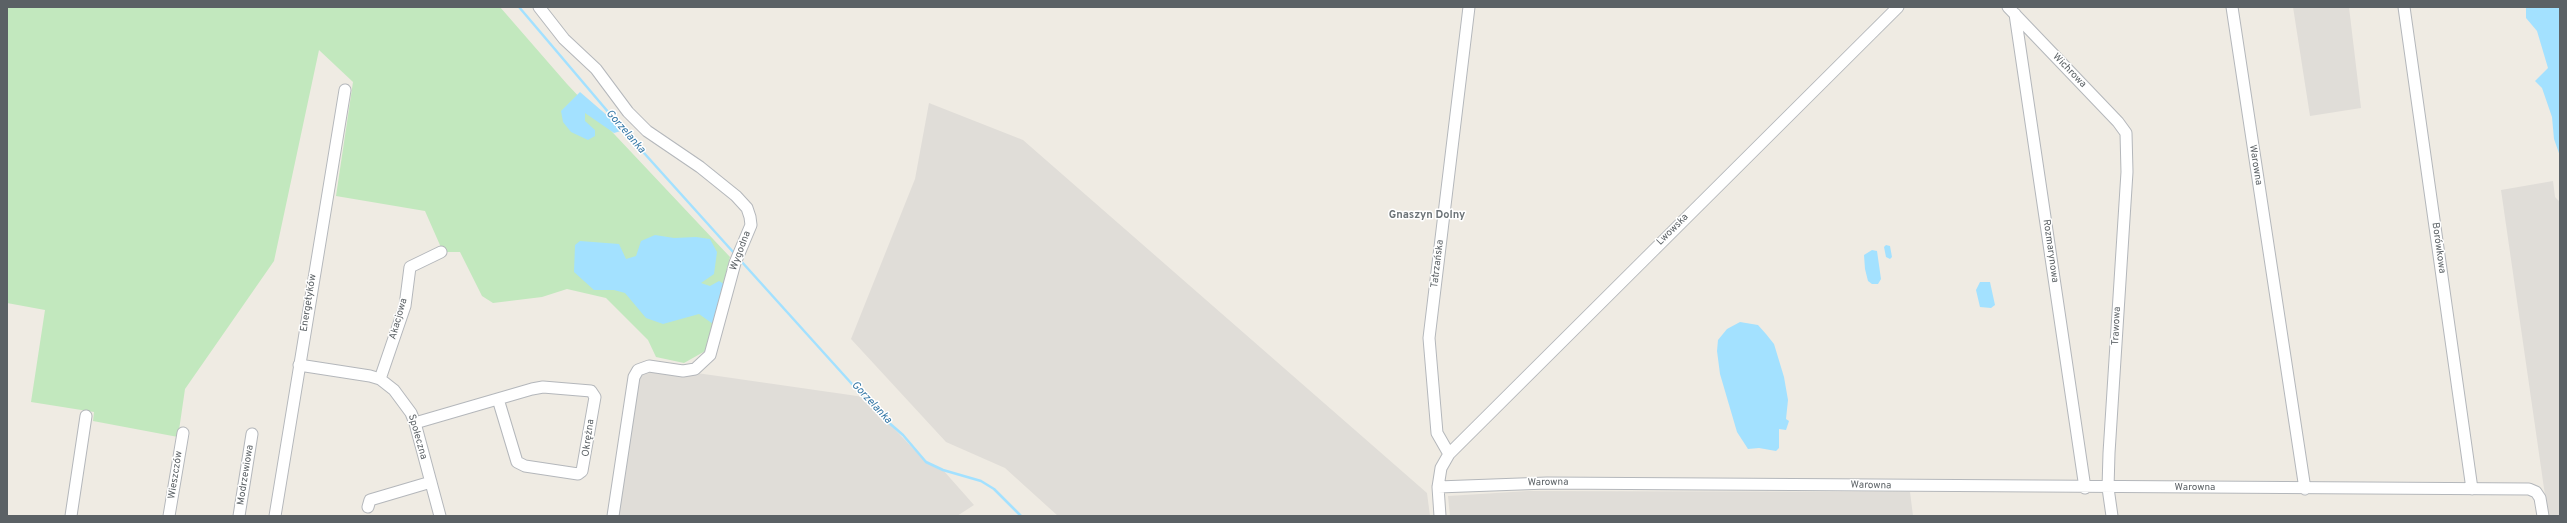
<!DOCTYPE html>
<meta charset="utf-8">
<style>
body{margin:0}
#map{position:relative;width:2567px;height:523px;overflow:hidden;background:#efebe3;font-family:Overpass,sans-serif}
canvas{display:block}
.frame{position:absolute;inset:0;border:8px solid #5b6165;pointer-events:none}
</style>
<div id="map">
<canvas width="2567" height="523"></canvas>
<div class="frame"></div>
</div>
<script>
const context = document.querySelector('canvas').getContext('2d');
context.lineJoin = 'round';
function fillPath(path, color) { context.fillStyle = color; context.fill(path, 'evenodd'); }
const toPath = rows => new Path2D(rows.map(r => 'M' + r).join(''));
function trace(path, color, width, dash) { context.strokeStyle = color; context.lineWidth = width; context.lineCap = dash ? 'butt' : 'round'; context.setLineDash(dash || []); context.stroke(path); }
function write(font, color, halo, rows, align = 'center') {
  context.font = font + ' Overpass,sans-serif'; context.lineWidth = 3; context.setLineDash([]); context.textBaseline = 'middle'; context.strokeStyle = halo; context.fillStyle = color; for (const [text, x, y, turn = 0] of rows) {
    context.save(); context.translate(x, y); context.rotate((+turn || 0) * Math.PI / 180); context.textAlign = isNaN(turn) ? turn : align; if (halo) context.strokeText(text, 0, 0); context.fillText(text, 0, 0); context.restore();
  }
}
fillPath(toPath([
 [2293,7,2349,7,2361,108,2310,116],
 [929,103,1023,140,1427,493,1430,516,1058,516,1005,468,946,442,851,339,915,179],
 [2553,181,2555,197,2560,202,2560,516,2548,516,2501,190],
 [638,370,683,371,864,397,926,462,943,470,974,505,957,516,613,516],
 [1528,491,1910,492,1913,516,1450,516,1448,496]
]), '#e0ddd8');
fillPath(toPath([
 [7,7,500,7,567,84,730,257,707,350,684,363,656,357,648,340,606,298,567,289,542,297,493,303,482,296,460,252,443,252,425,211,336,196,353,82,319,50,274,261,185,389,178,437,93,421,94,412,31,402,45,310,7,303]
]), '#c2e8be');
fillPath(toPath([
 [2526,7,2560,7,2560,156,2554,139,2552,117,2542,88,2535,81,2548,68,2537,31,2526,18],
 [580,92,609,117,621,131,614,133,585,113,585,121,595,130,595,136,588,140,571,132,563,122,561,111],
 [655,235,674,238,696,237,710,239,717,252,714,274,701,283,710,286,719,281,724,284,713,324,699,314,663,324,646,318,625,293,614,290,594,290,574,272,575,245,580,241,619,244,626,259,636,256,641,241],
 [1886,245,1890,246,1892,257,1890,259,1886,257,1884,247],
 [1872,250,1877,251,1881,279,1878,284,1872,284,1868,281,1865,269,1864,255],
 [1980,282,1990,282,1995,305,1991,308,1980,307,1976,290],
 [1740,322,1758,325,1766,334,1774,344,1784,377,1788,400,1786,419,1789,421,1786,430,1779,429,1779,448,1776,451,1759,448,1748,449,1737,432,1720,374,1717,351,1718,340,1727,329]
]), '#a3e1ff');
trace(toPath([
 [519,7,626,133,734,253],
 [741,261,879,414,903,435,926,462,943,470,981,481,994,489,1021,516]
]), '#a3e1ff', 2.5);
const minor = toPath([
 [539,7,564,39,596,69,628,112,647,131,700,167,736,196,747,208,750,217,751,225,735,263,710,355,695,369,683,371,649,366,638,370,634,377,613,516],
 [2008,7,2118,122,2126,133,2127,172,2109,453,2108,488,2112,516],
 [2232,7,2305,489],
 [2404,7,2472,489],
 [2015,14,2085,488],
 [299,365,370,376,380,379,394,390,411,413,415,423,440,516],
 [380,379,405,306,410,267,441,252],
 [415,423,532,389,543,387,591,391,595,397,582,471,578,474,525,466,517,462,498,399],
 [1449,454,1437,433,1429,338,1469,7],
 [1438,487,1547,483,2529,489,2536,492,2540,498,2543,516],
 [368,507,370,500,431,482],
 [71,516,86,416],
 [169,516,183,433],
 [239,516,252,434],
 [275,516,345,90],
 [1440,516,1438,487,1441,468,1449,454,1898,7]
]);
trace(minor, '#b4b7bb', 13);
trace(minor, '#fff', 11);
write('10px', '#5b6165', '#fff', [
 ["Wichrowa",2069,71,46],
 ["Warowna",2255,165,81],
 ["Lwowska",1673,230,-45],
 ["Borówkowa",2438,248,82],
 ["Wygodna",741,251,-69],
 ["Rozmarynowa",2050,251,82],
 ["Tatrzańska",1438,264,-83],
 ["Energetyków",309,303,-81],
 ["Akacjowa",399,319,-74],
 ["Trawowa",2117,326,-87],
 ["Społeczna",417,437,74],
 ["Okrężna",589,438,-82],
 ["Wieszczów",176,475,-81],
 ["Modrzewiowa",246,475,-81],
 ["Warowna",1548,483,-1],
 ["Warowna",1871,486,1],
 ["Warowna",2195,488]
]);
write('italic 11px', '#3477a6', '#fff', [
 ["Gorzelanka",625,132,49],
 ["Gorzelanka",871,403,47]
]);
write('bold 11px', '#6c7377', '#fff', [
 ["Gnaszyn Dolny",1427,216]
]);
</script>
